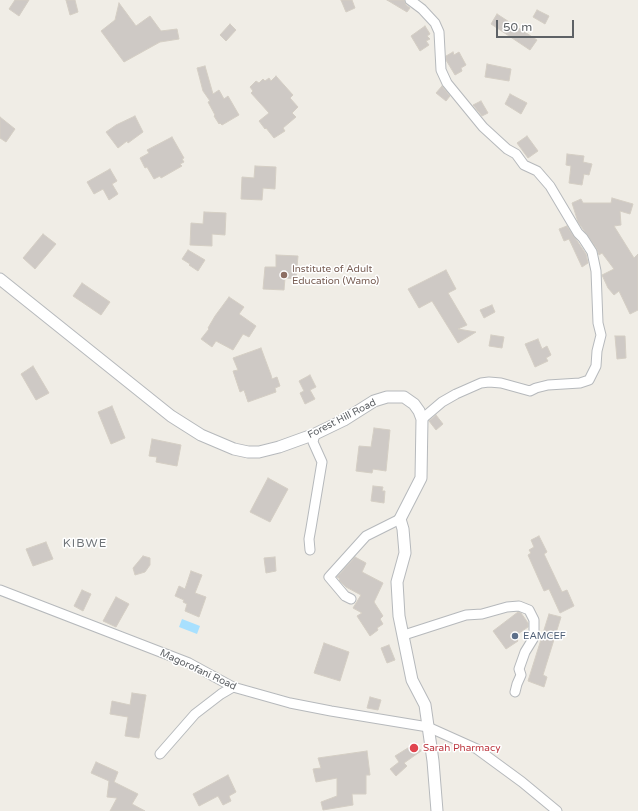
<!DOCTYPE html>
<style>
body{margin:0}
#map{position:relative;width:638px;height:811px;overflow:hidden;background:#f0ede6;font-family:"Varela Round",sans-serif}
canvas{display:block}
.scale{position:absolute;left:496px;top:20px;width:78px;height:18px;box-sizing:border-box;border:2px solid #5e6266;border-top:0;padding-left:5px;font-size:12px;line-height:14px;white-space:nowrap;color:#5e6266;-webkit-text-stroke:3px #fff;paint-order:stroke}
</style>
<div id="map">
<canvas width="638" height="811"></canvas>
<div class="scale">50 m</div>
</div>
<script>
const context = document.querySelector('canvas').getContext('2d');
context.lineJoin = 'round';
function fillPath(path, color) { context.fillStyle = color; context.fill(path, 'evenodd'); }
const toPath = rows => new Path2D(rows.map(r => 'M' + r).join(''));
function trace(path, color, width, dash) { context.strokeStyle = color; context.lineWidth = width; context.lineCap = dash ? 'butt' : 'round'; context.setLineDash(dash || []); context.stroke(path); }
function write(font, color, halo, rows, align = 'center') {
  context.font = font + ' "Varela Round",sans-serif'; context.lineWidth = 3; context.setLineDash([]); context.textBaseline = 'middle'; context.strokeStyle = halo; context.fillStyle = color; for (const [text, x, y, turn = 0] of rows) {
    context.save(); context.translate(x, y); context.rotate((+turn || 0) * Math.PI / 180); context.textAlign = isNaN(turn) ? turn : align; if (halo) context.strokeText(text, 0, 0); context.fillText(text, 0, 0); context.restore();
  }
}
fillPath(toPath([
 [182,619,200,626,197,634,179,627]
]), '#a8e0fe');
const building = toPath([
 [15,0,29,0,19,16,9,9,15,0],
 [66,0,75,0,78,12,70,15,66,0],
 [341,0,352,0,355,8,346,12,341,0],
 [387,0,404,0,406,5,410,8,407,12,387,0],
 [119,3,136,26,150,16,161,31,177,29,179,39,160,42,124,62,101,31,115,20,119,3],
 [537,10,549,16,545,24,533,17,537,10],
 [497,14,537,40,530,50,491,24,497,14],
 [230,24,236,30,226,41,220,35,230,24],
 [425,26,430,34,427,36,430,39,426,41,429,45,420,51,411,36,425,26],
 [453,52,454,55,459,52,466,65,461,68,462,71,455,75,446,60,446,56,453,52],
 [487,64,511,69,509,81,485,77,487,64],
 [205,66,213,94,219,90,224,99,228,96,239,115,222,125,220,123,219,124,214,116,215,115,208,102,210,101,203,91,197,68,205,66],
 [276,76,293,95,290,98,298,107,292,113,296,117,283,128,285,131,274,138,266,128,265,129,259,121,269,113,251,93,253,91,250,87,256,81,259,83,263,79,265,81,269,78,271,81,276,76],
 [442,86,450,96,446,101,436,93,442,86],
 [510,94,527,103,521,114,505,104,510,94],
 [481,101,488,113,482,116,473,105,481,101],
 [135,116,143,132,128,143,127,141,118,148,106,132,116,125,135,116],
 [0,117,15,129,6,142,0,138,0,117],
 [527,136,538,151,528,158,517,143,527,136],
 [172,137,184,158,182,159,184,162,180,164,182,166,161,178,160,176,154,179,147,167,145,168,140,158,149,153,147,150,172,137],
 [567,154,584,156,583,162,592,164,589,175,584,174,582,185,569,183,571,166,566,165,567,154],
 [255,166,276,167,275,189,263,188,262,200,241,199,242,177,254,178,255,166],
 [110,169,117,181,112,184,118,194,109,200,103,189,94,194,87,182,110,169],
 [612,198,633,204,630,214,620,211,621,225,614,226,634,258,638,254,638,310,630,314,619,291,614,295,608,288,602,275,614,269,602,253,599,255,597,249,578,222,572,203,581,199,583,203,611,203,612,198],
 [204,212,226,213,225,235,212,234,212,246,190,245,191,223,203,224,204,212],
 [567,226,586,254,588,263,582,267,569,239,564,241,559,229,567,226],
 [43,234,56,244,35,269,23,258,43,234],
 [188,250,205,260,198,271,189,265,190,264,182,259,188,250],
 [276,255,298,256,296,279,285,278,284,290,263,289,265,267,276,267,276,255],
 [446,270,456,289,448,293,467,325,458,329,476,332,458,343,432,301,419,308,408,289,446,270],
 [82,283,110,302,101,315,73,296,82,283],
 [229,297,244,307,239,314,256,326,249,337,243,334,233,350,216,341,212,347,201,339,209,329,208,328,215,316,229,297],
 [492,305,495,312,484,318,480,310,492,305],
 [491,335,504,337,502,348,489,346,491,335],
 [615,336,625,336,626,358,617,359,615,336],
 [538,339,542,349,547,346,551,355,546,358,548,361,535,367,525,344,538,339],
 [261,348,271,375,272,379,277,377,280,386,275,388,276,392,248,402,244,390,240,392,233,371,238,370,233,358,261,348],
 [33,366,49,393,36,400,21,374,33,366],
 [310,375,316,387,310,390,315,399,305,404,300,393,304,391,299,381,310,375],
 [112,406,125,438,111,444,98,412,112,406],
 [436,415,443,424,436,430,429,421,436,415],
 [374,428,390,430,386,471,373,469,372,473,356,471,359,446,371,447,374,428],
 [152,439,181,445,177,466,156,462,157,457,149,456,152,439],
 [268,478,288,489,270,522,250,512,268,478],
 [373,486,383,487,382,491,385,491,384,503,371,501,373,486],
 [539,536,547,552,544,554,562,592,567,590,574,606,560,613,549,589,544,591,528,555,531,553,529,550,534,547,531,540,539,536],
 [46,542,53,559,33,566,26,549,46,542],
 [143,556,150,558,150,565,145,572,135,575,133,568,143,556],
 [275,557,276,571,266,573,264,558,275,557],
 [355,557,366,563,362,572,383,583,374,602,383,616,380,619,383,624,377,628,378,630,370,636,357,616,362,613,353,608,361,595,346,587,339,580,340,579,337,577,355,557],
 [191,571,202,575,195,593,206,597,199,617,185,611,187,604,183,602,184,600,175,596,179,586,185,589,191,571],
 [82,590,91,594,83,611,74,606,82,590],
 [116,597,129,604,116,627,103,621,116,597],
 [518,612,521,613,528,623,528,627,515,636,518,641,506,649,493,631,518,612],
 [549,614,561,617,543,675,547,677,544,687,528,681,549,614],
 [324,643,349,652,340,681,314,673,324,643],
 [389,645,395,660,387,663,381,648,389,645],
 [132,693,146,695,139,738,125,736,128,717,110,714,112,701,130,705,132,693],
 [370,697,381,700,378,710,367,708,370,697],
 [416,743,421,751,404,763,407,766,396,776,390,769,399,762,395,756,416,743],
 [367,751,370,775,366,775,366,794,352,794,353,805,323,810,321,802,337,796,337,778,316,782,313,769,321,768,318,758,367,751],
 [96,762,118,772,114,782,138,794,132,804,145,811,110,811,117,798,107,797,109,781,91,773,96,762],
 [228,775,236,792,229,796,231,801,223,805,218,796,199,806,193,794,228,775]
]);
fillPath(building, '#cec9c5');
trace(building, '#d4cec4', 1);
const minor = toPath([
 [410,0,422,9,435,23,439,32,441,70,447,83,483,127,507,149,516,154,524,165,537,171,550,186,578,233,583,238,592,252,596,271,598,323,601,335,597,351,596,366,589,380,580,383,548,385,536,388,530,391,501,383,489,382,481,383,456,394,442,402,422,419],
 [310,550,309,539,311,528,322,462,313,442,315,434],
 [0,590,189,663,233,687,290,703,331,711,428,727,477,749,522,782,557,811],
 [351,599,345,596,329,577,366,536,400,519],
 [404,635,466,615,482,614,507,607,519,606,529,610,534,620,534,633,533,639,525,652,519,669,521,675,517,684,515,692],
 [160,754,195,714,221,694,233,687]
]);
const tertiary = toPath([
 [0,279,171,416,201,435,234,449,248,452,259,452,279,447,315,434,344,420,374,401,387,397,404,397,414,404,419,411,422,419,421,478,400,519,403,529,405,553,397,582,399,616,412,680,425,705,433,761,437,811]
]);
trace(minor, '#b6b9bc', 11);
trace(tertiary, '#b6b9bc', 13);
trace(minor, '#fff', 9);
trace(tertiary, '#fff', 11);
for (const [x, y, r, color] of [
 [284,275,4,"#8d6e63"],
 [515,636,4,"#5c6f8a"],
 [414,748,5,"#e0444e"]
]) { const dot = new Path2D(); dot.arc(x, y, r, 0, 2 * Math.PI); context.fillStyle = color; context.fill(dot); trace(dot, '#fff', 1.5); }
write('10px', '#785e54', '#fff', [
 ["Institute of Adult",292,269],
 ["Education (Wamo)",292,281]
], 'left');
write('10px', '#5e6266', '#fff', [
 ["Forest Hill Road",342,419,-27],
 ["Magorofani Road",198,670,25]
]);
write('10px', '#4e5e75', '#fff', [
 ["EAMCEF",523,636]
], 'left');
write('10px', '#be3a42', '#fff', [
 ["Sarah Pharmacy",423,748]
], 'left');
context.letterSpacing = '1px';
write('12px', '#6f7478', '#fff', [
 ["KIBWE",85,544]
]);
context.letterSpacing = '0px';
</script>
